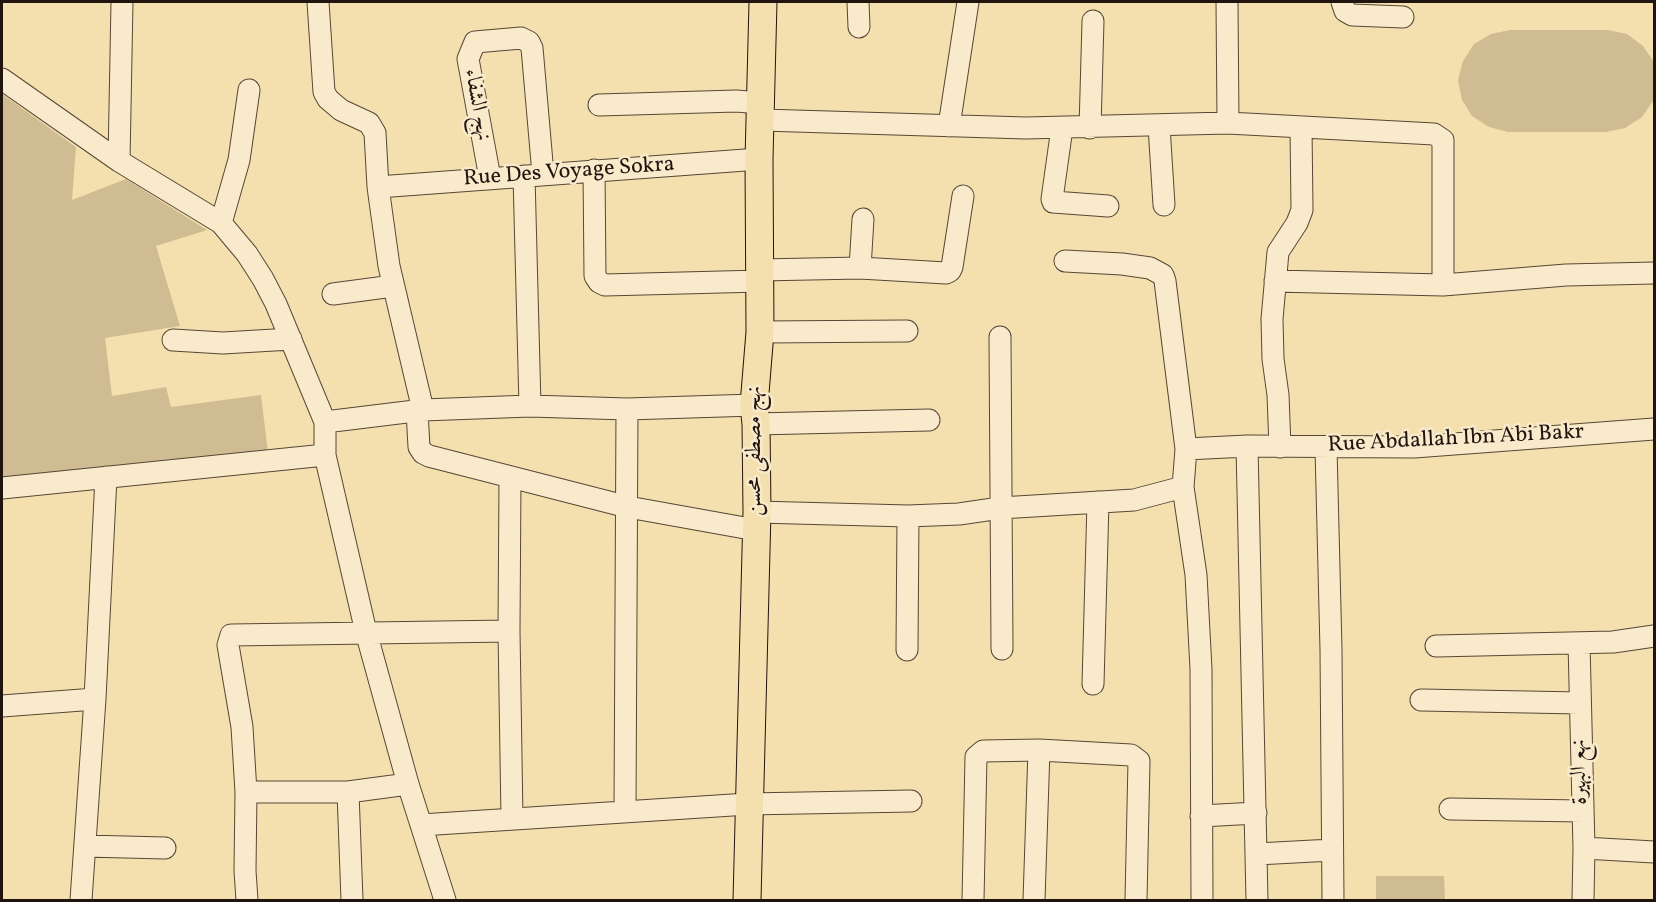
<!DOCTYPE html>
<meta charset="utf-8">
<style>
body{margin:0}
#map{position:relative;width:1656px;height:902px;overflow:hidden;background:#f4dfae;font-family:Vollkorn,serif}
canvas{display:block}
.frame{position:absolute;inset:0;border:3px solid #21140f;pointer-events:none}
</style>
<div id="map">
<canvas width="1656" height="902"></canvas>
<div class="frame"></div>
</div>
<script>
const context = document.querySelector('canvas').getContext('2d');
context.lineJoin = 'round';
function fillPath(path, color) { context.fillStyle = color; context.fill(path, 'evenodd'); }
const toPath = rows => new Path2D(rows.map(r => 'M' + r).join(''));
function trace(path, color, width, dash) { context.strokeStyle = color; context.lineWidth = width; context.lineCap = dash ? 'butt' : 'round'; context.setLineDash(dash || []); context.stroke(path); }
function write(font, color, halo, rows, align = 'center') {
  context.font = font + ' Vollkorn,Amiri,serif'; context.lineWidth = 5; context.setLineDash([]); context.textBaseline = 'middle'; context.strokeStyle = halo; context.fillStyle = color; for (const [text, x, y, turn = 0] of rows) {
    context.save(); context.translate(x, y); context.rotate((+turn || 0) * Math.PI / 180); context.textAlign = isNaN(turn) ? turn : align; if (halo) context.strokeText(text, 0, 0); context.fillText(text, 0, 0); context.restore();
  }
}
fillPath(toPath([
 [1510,30,1608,30,1627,34,1643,46,1654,62,1653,101,1642,117,1625,128,1606,132,1508,132,1489,127,1472,116,1462,100,1458,80,1463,61,1474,44,1491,34],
 [2,94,76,147,72,200,126,179,207,230,156,246,180,326,105,338,112,396,166,387,171,407,261,395,268,453,2,481],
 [1376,876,1444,876,1445,900,1576,900,1376,900]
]), '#d0bc93');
const minor = toPath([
 [318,2,324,92,328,99,341,110,369,123,375,133,378,187,389,266,423,410],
 [858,2,859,27],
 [1227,2,1228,123],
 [1342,2,1345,11,1352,15,1403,17],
 [2,79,119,161,221,223,247,254,263,279,276,304,325,422,325,455,366,632,408,784,445,900],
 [599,105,736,101,761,103],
 [762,120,1026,128,1228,123,1434,134,1443,140,1443,285],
 [949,126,968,2],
 [1159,126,1164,205],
 [1062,128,1052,199,1053,202,1108,206],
 [1090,128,1093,21],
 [119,161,122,2],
 [594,170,595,276,599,282,605,285,760,281],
 [524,176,530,406],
 [490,178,468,59,475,42,521,38,529,42,532,48,543,174],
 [378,187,759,159],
 [221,223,239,160,249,90],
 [1065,261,1122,264,1150,268,1163,275,1165,281,1186,449,1183,487,1196,575,1201,669,1202,900],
 [860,268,863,219],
 [760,270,860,268,946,273,950,271,952,267,963,196],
 [1275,281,1443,285,1566,275,1654,273],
 [333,294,393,286],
 [760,332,907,331],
 [1000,337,1002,649],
 [173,340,223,343,291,339],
 [417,411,419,447,423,453,429,456,628,507,756,530],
 [325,422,423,410,530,406,627,409,754,405],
 [756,424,929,420],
 [1247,446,1257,900],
 [1280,447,1278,395,1273,359,1272,319,1278,252,1297,223,1302,210,1301,127],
 [1326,448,1331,650,1333,900],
 [1186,449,1247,446,1414,447,1654,429],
 [510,478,509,631,512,819],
 [2,488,325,455],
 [757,512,908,516,959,514,1000,508,1134,500,1183,487],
 [1579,643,1584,848,1583,900],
 [1436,646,1613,642,1654,636],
 [907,650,908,516],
 [1093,684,1098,502],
 [1421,700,1580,703],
 [2,706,95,699],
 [246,792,242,727,228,645,231,635,509,631],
 [348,792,352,900],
 [1450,809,1582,811],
 [625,812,627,409],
 [1201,816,1256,813],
 [421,825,748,804,911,801],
 [85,846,165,848],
 [1584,848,1654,852],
 [1257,854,1332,850],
 [81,900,95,699,106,477],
 [247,900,245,871,246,792,348,792,408,784],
 [973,900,976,757,983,751,1039,750,1131,755,1139,761,1136,900],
 [1034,900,1039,750]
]);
const major = toPath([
 [747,900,757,512,756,424,754,405,760,332,759,159,763,2]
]);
trace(minor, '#564737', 23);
trace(major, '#21140f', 29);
trace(minor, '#f8eaca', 21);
trace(major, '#f4dfae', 27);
write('22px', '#21140f', '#f8eaca', [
 ["نهج الشفاء",476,105,80],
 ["Rue Des Voyage Sokra",569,173,-4],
 ["Rue Abdallah Ibn Abi Bakr",1456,440,-3],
 ["نهج مصطفى محسن",756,451,-90],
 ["نهع البهيرة",1581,772,-91]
]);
</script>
